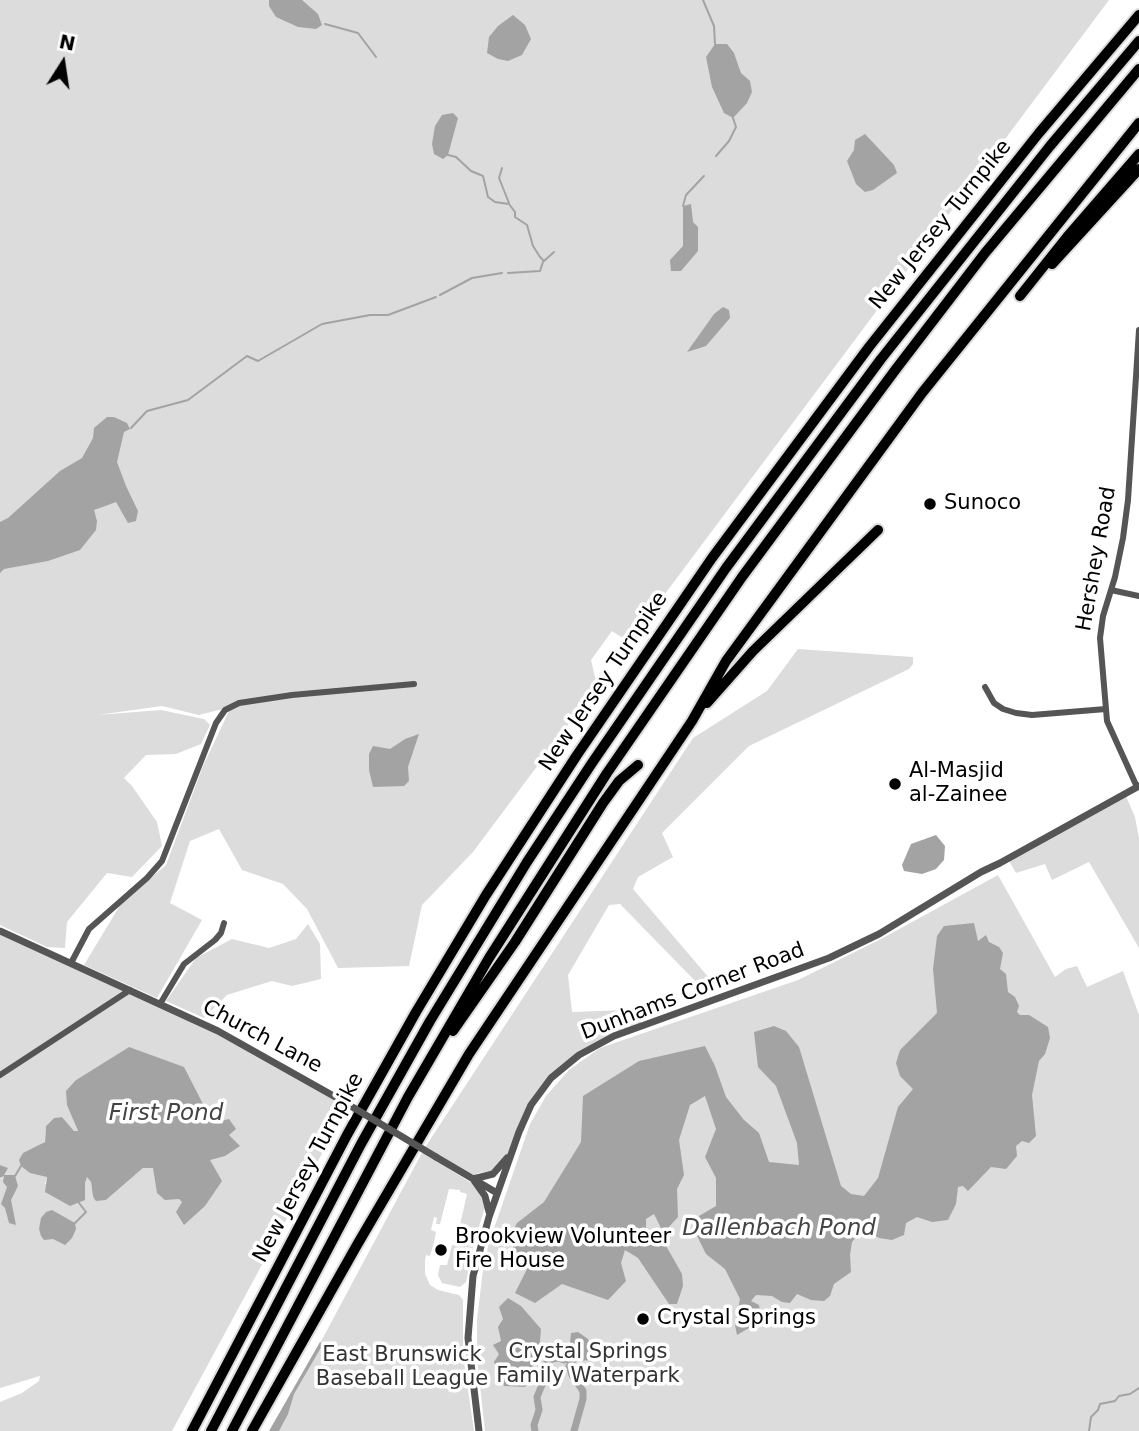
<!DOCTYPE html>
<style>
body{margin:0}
#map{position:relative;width:1139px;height:1431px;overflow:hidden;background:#fff;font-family:"DejaVu Sans",sans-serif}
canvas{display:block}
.north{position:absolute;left:28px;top:28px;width:70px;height:70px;-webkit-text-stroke:5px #fff;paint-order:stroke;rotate:12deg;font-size:19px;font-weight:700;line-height:28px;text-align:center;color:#000}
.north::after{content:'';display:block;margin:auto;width:24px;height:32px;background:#000;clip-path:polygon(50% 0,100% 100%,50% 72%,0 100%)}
</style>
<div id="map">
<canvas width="1139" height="1431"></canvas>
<div class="north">N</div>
</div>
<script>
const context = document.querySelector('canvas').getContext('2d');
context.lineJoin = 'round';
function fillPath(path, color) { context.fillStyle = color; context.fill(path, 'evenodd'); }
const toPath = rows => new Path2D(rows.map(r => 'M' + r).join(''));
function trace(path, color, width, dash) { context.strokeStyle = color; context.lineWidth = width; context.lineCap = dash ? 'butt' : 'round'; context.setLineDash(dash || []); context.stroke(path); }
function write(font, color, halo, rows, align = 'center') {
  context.font = font + ' "DejaVu Sans",sans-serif'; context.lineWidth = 7; context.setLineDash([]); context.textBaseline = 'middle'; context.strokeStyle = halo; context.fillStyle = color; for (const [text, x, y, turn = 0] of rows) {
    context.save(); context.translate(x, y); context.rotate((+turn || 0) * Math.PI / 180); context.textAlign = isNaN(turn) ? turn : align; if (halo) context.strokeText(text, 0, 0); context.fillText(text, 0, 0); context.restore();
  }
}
fillPath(toPath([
 [0,0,1109,0,629,642,612,631,591,660,597,686,473,852,422,905,409,966,338,968,307,909,283,884,242,870,219,829,190,841,170,903,202,920,157,998,84,965,122,902,166,865,203,766,231,707,199,715,162,706,97,715,161,710,204,719,210,725,201,744,176,754,146,755,124,778,132,786,157,822,162,846,132,877,107,873,67,922,65,948,47,947,0,925],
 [798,649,913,657,913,664,909,669,749,746,662,833,673,857,638,877,633,889,710,979,700,986,620,904,609,905,568,975,572,1012,627,1010,644,1025,579,1055,540,1092,512,1152,492,1171,478,1173,473,1179,444,1162,443,1165,473,1184,482,1195,485,1207,477,1233,471,1234,459,1229,467,1194,460,1192,460,1190,449,1189,440,1224,436,1224,437,1218,434,1217,431,1230,436,1232,434,1242,430,1256,426,1255,425,1260,425,1274,430,1285,438,1290,459,1295,463,1300,463,1355,474,1431,273,1431,424,1149,693,738,767,691],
 [1125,794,1135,817,1139,838,1139,948,1089,862,1052,880,1045,864,1016,873,1008,859],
 [998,875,1055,977,1066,969,1077,966,1087,987,1123,971,1139,1015,1139,1431,485,1431,477,1358,477,1319,483,1270,489,1243,530,1124,546,1096,569,1070,600,1048,798,980,881,939],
 [308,924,320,944,321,979,292,986,272,981,246,989,227,995,204,1018,166,1001,196,958,232,939,269,948,296,939],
 [0,931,218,1031,339,1099,344,1113,172,1431,0,1431,0,1402,22,1393,39,1381,40,1376,0,1388,0,1179,4,1176,3,1166,0,1165],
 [129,1047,205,1206,182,1202,153,1168,143,1168,106,1200,93,1198,91,1182,87,1176,85,1183,45,1184,47,1177,42,1174,46,1126,54,1118,62,1117,74,1131,78,1132,68,1105,76,1080],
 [457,1238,469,1242,473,1247,466,1282,460,1287,442,1283,438,1275,440,1265,447,1265,452,1245,460,1245,453,1241]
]), '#dcdcdc');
fillPath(toPath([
 [302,0,318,14,322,25,316,29,298,27,276,17,269,6,269,0],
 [513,15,525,25,531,39,522,55,508,61,498,59,487,53,489,37,498,26],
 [715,44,727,44,734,53,741,73,750,81,752,92,747,103,733,118,724,113,712,87,706,57],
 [453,113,458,118,448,155,443,159,434,154,432,144,435,126,442,115],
 [865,134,894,165,897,173,873,190,865,192,856,184,847,161,854,150,855,140],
 [691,204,693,222,698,227,698,251,681,271,671,271,670,260,683,246,683,206],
 [723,307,729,310,730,318,706,346,687,352,714,314],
 [107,417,114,417,127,423,130,429,124,432,117,462,126,486,138,511,136,521,128,523,116,502,108,505,94,510,97,521,96,530,80,550,48,561,4,569,0,573,0,522,8,518,60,471,82,458,93,438,94,428],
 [419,734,408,767,409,781,404,786,373,787,369,770,369,754,373,746,390,749,405,739],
 [936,835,945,846,944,860,936,869,922,874,904,871,902,865,911,844],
 [974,923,978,941,986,935,989,942,999,947,1003,953,1000,969,1006,974,1008,992,1015,997,1019,1006,1017,1012,1020,1015,1029,1015,1048,1027,1050,1038,1045,1054,1039,1061,1032,1095,1036,1136,1029,1143,1022,1141,1016,1146,1017,1156,1006,1169,991,1167,968,1191,963,1186,958,1187,956,1204,948,1220,932,1222,917,1217,906,1223,904,1235,892,1240,879,1238,863,1229,852,1242,850,1255,851,1272,834,1284,830,1296,824,1301,811,1300,797,1294,790,1303,782,1302,772,1296,756,1295,751,1301,759,1305,760,1312,749,1328,737,1335,735,1325,740,1299,725,1269,706,1254,696,1234,699,1216,716,1206,716,1178,705,1157,716,1129,705,1096,690,1105,679,1140,684,1175,677,1189,678,1217,668,1228,661,1228,654,1214,646,1219,646,1230,661,1237,682,1274,683,1286,677,1304,669,1304,638,1258,625,1250,621,1263,626,1281,608,1300,562,1284,535,1303,515,1293,530,1263,514,1251,510,1236,517,1223,544,1202,581,1142,583,1096,639,1061,705,1046,715,1066,726,1097,744,1120,759,1133,769,1162,799,1165,797,1143,776,1086,758,1067,754,1032,774,1026,786,1031,799,1047,841,1186,851,1194,864,1196,878,1178,898,1107,913,1089,900,1076,896,1063,900,1050,937,1013,933,969,937,936,944,926],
 [129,1047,184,1067,203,1104,204,1117,215,1122,229,1119,236,1129,229,1135,240,1146,225,1156,210,1160,222,1181,205,1206,184,1225,176,1212,182,1202,179,1199,165,1200,157,1193,153,1168,143,1168,106,1200,96,1201,93,1197,91,1182,87,1177,85,1183,85,1200,70,1206,45,1192,47,1177,30,1173,21,1166,19,1160,23,1153,45,1142,46,1126,54,1118,62,1117,74,1131,78,1131,67,1105,66,1091,76,1080],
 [0,1165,8,1168,4,1175,15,1176,18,1186,11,1200,16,1225,9,1223,5,1208,1,1204,7,1187,3,1182,4,1176,0,1178],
 [52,1210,75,1223,76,1229,72,1238,65,1245,53,1239,44,1240,41,1236,39,1229,41,1218,46,1212],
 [508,1298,521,1306,541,1329,539,1352,525,1387,504,1386,494,1362,499,1354,493,1345,501,1341,498,1327,503,1319,499,1307],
 [578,1332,588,1339,593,1352,591,1360,577,1361,572,1368,561,1357,569,1352,571,1333],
 [320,1342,323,1344,294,1394,288,1414,279,1431,269,1431]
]), '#a3a3a3');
trace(toPath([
 [703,0,714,26,715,44],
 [325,24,358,33,376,57],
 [448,155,456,157,471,171,483,176,488,197,495,202,509,204,515,212,515,217,527,225,533,246,540,257,544,261,554,252],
 [716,156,729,141,736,127,733,118],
 [502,168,499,178,509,203],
 [683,206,686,195,704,176],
 [508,273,540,271,543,262],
 [440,295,472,278,502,273],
 [131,428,147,411,188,400,247,356,258,361,322,324,370,315,388,315,436,297],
 [6,1176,15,1176,21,1166],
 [75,1223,86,1212,79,1203],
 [1089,1431,1091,1417,1098,1410,1100,1404,1115,1401,1119,1396,1130,1394,1139,1388]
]), '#a3a3a3', 2);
trace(toPath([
 [569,1366,572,1375,583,1391,583,1399,574,1431],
 [535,1431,534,1425,539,1410,537,1397,544,1380,543,1367,550,1360,557,1358,564,1360]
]), '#a3a3a3', 7);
const motorway = toPath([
 [1052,264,1139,169],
 [1020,296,1067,237,1139,154],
 [707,703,753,651,878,530],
 [453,1031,515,942,603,803,619,781,638,765],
 [192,1431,347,1135,416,1012,486,895,577,755,712,558,869,347,1039,133,1139,15],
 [211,1431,361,1144,430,1021,527,862,592,763,726,568,881,359,1050,146,1139,41],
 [232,1431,408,1097,489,958,607,773,742,577,896,369,985,253,1139,69],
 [252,1431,357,1245,469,1054,692,721,726,661,922,393,1139,123]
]);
trace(motorway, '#dbdbdb', 14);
trace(toPath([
 [1111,590,1139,596],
 [985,687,994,703,1003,709,1016,713,1032,715,1106,709],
 [1137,787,1107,721,1100,638,1103,616,1115,577,1123,538,1128,500,1139,330],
 [71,963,89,929,147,878,162,861,216,723,225,710,239,703,292,695,414,684],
 [160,1004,184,964,215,940,221,933,224,923],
 [0,1075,130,990]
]), '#555', 6);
trace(toPath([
 [0,931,218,1031,339,1099],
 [436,1157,497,1193],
 [489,1212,485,1196,473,1179,493,1174,507,1158],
 [479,1431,468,1338,473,1276,489,1217,519,1132,531,1105,551,1078,579,1055,614,1036,829,958,879,934,981,872,1000,863,1139,786]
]), '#555', 7);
trace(motorway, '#000', 10);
trace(toPath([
 [339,1099,436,1157]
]), '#555', 7);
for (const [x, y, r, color] of [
 [930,504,7,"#000"],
 [895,784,7,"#000"],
 [441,1250,7,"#000"],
 [643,1319,7,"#000"]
]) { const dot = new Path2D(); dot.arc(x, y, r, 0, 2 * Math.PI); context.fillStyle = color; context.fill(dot); trace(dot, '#fff', 2.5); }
write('21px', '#000', '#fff', [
 ["New Jersey Turnpike",941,225,-51],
 ["Hershey Road",1097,559,-80],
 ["New Jersey Turnpike",604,682,-56],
 ["Dunhams Corner Road",693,992,-21],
 ["Church Lane",262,1037,28],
 ["New Jersey Turnpike",309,1168,-62]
]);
write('21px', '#000', '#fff', [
 ["Sunoco",944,504],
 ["Al-Masjid",909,772],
 ["al-Zainee",909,796],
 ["Brookview Volunteer",455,1238],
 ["Fire House",455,1262],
 ["Crystal Springs",657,1319]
], 'left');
write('21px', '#333', '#fff', [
 ["Crystal Springs",588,1353],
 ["Family Waterpark",588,1377],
 ["East Brunswick",402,1356],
 ["Baseball League",402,1380]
]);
write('italic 23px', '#444', '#fff', [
 ["First Pond",166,1114],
 ["Dallenbach Pond",779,1229]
]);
</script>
